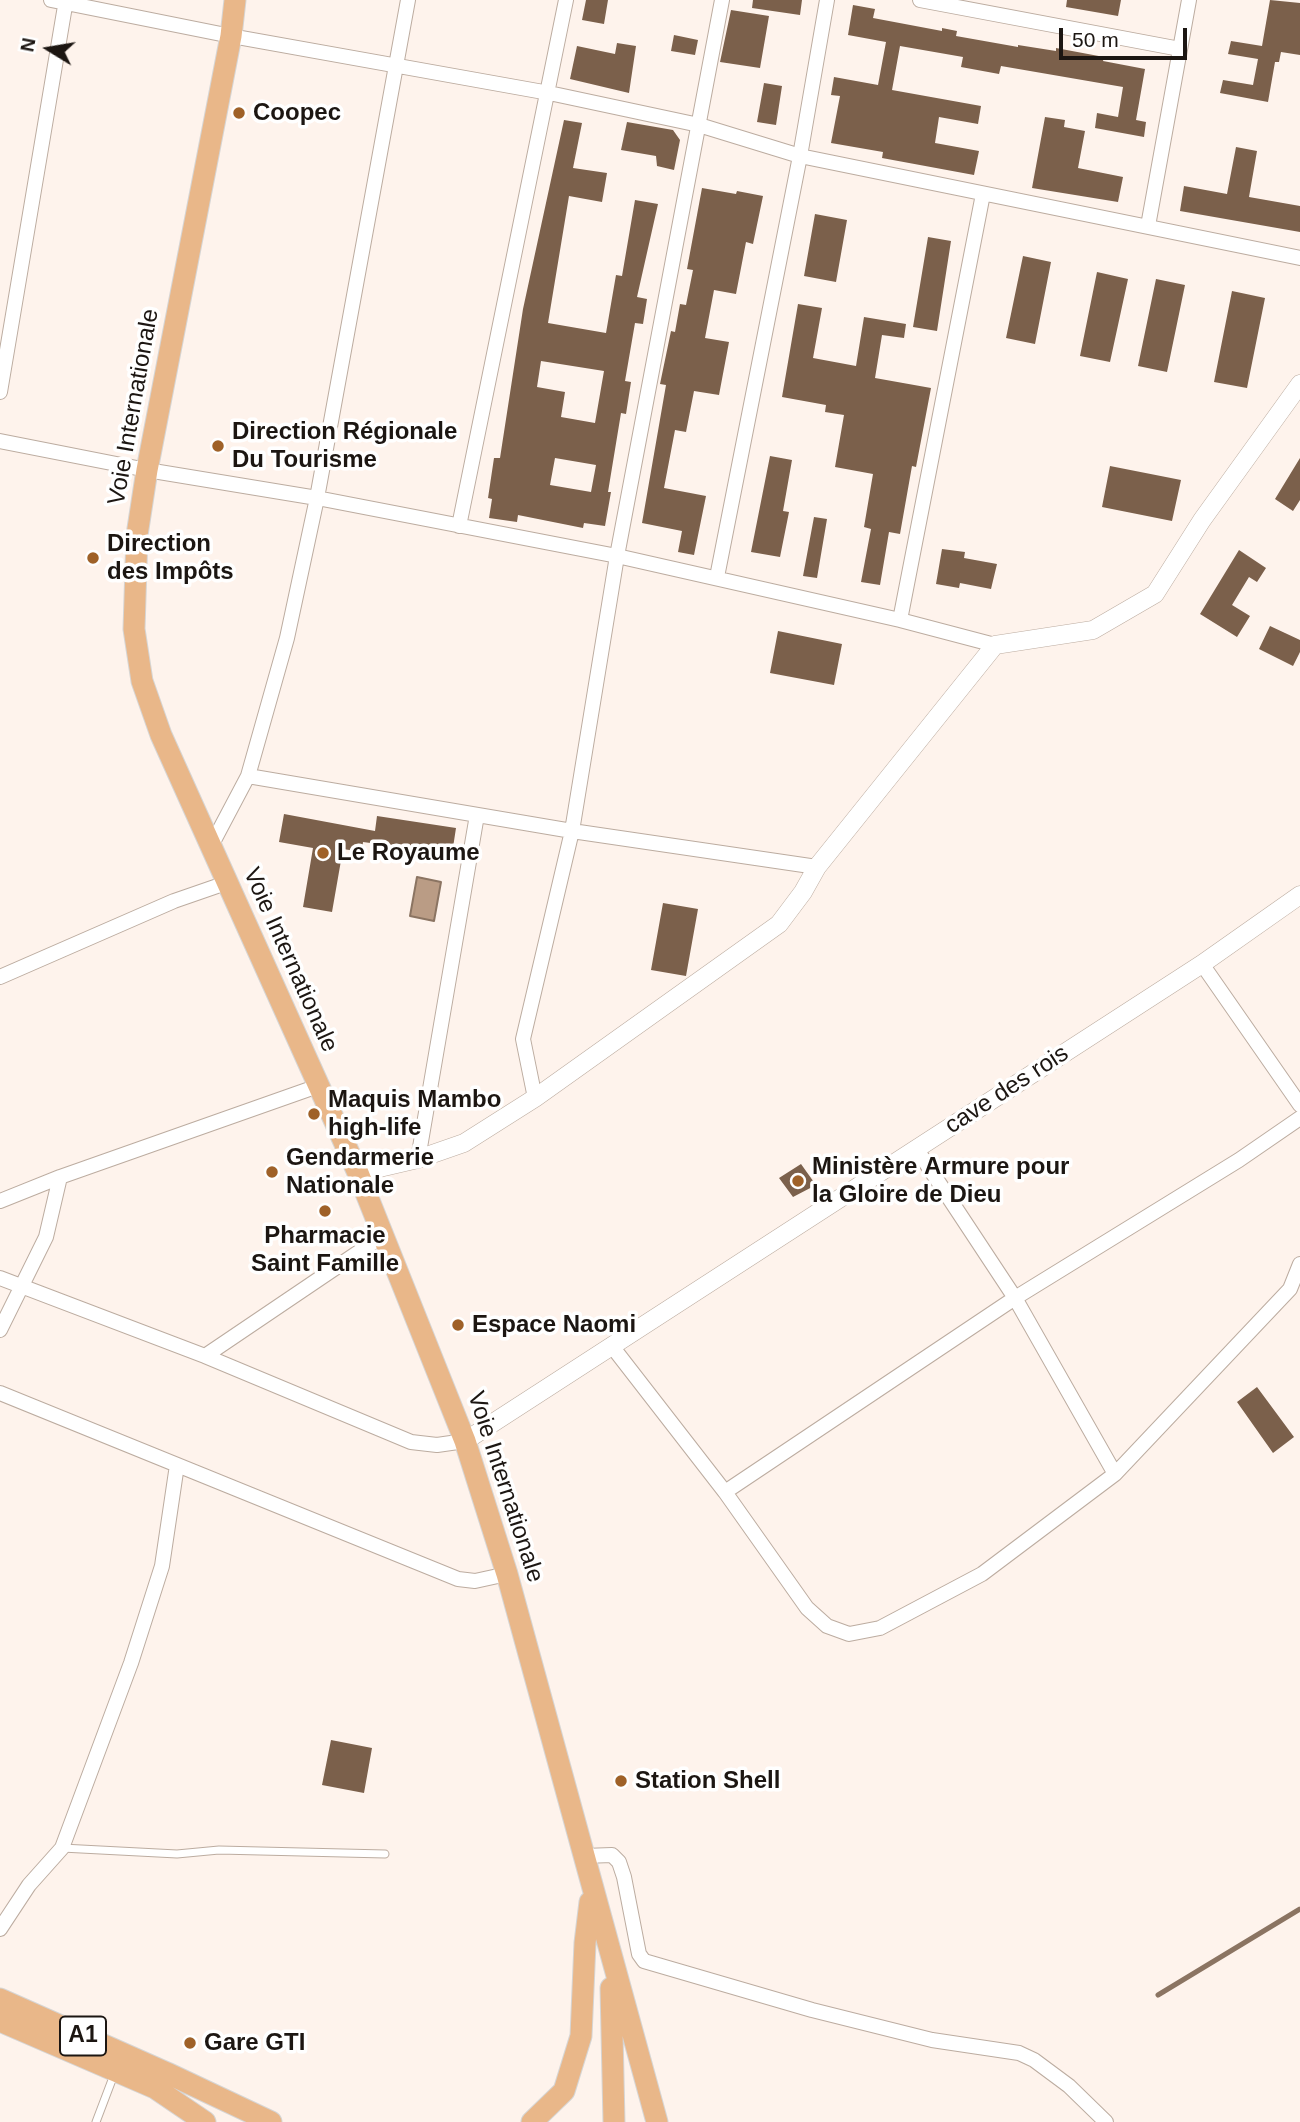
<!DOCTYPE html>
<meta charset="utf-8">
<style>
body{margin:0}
#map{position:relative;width:1300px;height:2122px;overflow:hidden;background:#fef3ec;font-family:Arial,sans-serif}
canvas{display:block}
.north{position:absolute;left:14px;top:14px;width:70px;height:70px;-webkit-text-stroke:5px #fff;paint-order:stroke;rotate:281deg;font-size:19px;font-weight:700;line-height:28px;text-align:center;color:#1c1612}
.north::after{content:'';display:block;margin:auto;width:24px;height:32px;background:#1c1612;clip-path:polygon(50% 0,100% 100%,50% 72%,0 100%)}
.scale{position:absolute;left:1059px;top:28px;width:128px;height:32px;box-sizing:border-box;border:4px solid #1c1612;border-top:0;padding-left:9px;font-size:21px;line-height:24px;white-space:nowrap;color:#1c1612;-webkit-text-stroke:5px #fff;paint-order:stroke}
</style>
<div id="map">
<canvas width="1300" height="2122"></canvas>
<div class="north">N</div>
<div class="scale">50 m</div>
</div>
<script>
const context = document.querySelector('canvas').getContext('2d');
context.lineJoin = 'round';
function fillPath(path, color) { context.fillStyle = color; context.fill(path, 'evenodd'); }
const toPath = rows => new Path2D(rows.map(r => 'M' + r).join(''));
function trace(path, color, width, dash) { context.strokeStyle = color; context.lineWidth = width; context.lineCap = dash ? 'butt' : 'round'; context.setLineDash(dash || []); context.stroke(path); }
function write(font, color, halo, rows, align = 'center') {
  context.font = font + ' Arial,sans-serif'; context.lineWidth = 7; context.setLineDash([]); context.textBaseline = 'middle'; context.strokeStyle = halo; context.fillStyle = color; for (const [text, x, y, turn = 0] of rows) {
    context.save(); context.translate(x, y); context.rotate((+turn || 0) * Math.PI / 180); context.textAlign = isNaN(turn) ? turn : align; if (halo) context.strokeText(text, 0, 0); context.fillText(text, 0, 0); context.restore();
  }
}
const water = toPath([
 [417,877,441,882,434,921,410,916,417,877]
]);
fillPath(water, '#ba9c85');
trace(water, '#8b7462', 2);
trace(toPath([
 [1158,1995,1300,1909]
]), '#8b7462', 5);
fillPath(toPath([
 [586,0,608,0,604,24,582,20],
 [753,0,802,0,800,15,752,8],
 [1067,0,1121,0,1118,16,1066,7],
 [1270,0,1300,3,1300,55,1281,52,1279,62,1275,62,1268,102,1220,93,1223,80,1253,85,1258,59,1228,54,1231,41,1262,46],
 [853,5,875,9,873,18,942,31,942,28,957,31,956,36,1018,47,1018,45,1056,51,1056,48,1104,57,1103,61,1145,69,1136,120,1146,122,1144,137,1095,128,1097,113,1118,117,1123,87,1001,66,999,74,961,67,963,57,900,46,892,90,981,106,978,124,939,117,935,143,979,151,974,175,882,158,883,152,831,143,840,96,831,95,834,77,878,85,886,42,848,35],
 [731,10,769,16,760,68,720,62],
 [674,35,698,40,695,55,671,51],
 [617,43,636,46,629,93,570,79,577,46,615,54],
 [764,83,782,86,776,125,757,122],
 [1045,117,1065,120,1064,127,1085,131,1078,168,1123,177,1118,202,1032,188],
 [564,120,582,123,573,168,607,173,602,202,569,196,548,323,606,333,616,275,622,276,635,200,658,204,637,297,647,299,643,324,635,323,625,381,631,382,626,414,621,413,608,492,611,492,605,526,584,523,583,528,518,515,517,522,489,518,492,499,488,498,494,458,500,458,523,309],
 [541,361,604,371,595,423,561,417,565,392,537,387],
 [555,458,596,465,591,492,550,485],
 [627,122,673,130,680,140,674,170,657,166,656,156,621,150],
 [1236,147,1257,151,1249,197,1300,206,1300,232,1180,211,1184,186,1227,194],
 [702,188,736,194,737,191,763,196,753,244,746,242,736,294,714,290,705,338,729,342,719,395,694,391,686,432,675,430,664,488,706,496,694,555,678,552,682,531,642,523,666,385,660,384,671,331,675,332,680,304,686,305,693,270,687,269],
 [815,214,847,220,836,282,804,276],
 [928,237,951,241,937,331,913,327],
 [1023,256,1051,262,1035,344,1006,338],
 [1097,272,1128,279,1110,362,1080,356],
 [1156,279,1185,285,1167,372,1138,366],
 [1232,291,1265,298,1247,388,1214,382],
 [798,304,822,308,813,358,856,366,864,317,906,324,904,338,882,335,875,378,931,388,916,467,912,466,900,534,889,532,880,585,861,582,871,529,864,527,873,474,835,467,844,415,825,412,826,405,782,397],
 [770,456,792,460,783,511,789,512,780,557,751,552],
 [1300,458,1300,500,1293,511,1275,499],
 [1110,466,1181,480,1172,521,1102,507],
 [814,517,827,519,817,578,803,576],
 [942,549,965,552,964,558,997,564,991,589,960,583,959,588,936,584],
 [1239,550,1266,568,1257,582,1249,577,1232,605,1250,616,1237,637,1200,614],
 [1270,626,1300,640,1300,652,1293,666,1259,649],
 [778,631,842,644,834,685,770,673],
 [284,814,375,831,377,816,456,828,452,854,363,842,362,852,343,849,332,912,303,907,313,848,279,842],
 [663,903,698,909,686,976,651,970],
 [801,1164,816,1185,793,1197,779,1178],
 [1257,1387,1294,1437,1273,1453,1237,1402],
 [331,1740,372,1748,364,1793,322,1785]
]), '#7b604b');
const service = toPath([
 [62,1848,177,1854,219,1850,385,1854],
 [96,2122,115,2072]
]);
const minor = toPath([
 [51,0,231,36,549,93,699,125,800,156,1300,258],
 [920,0,1180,49],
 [1148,226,1189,0],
 [0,392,66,0],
 [0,441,147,470,317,498,617,556,900,620,995,645],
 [459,526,566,0],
 [717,577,800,156,827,0],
 [900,620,983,194],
 [248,776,572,831,817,867],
 [211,846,248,776,287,638,317,498,408,0],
 [1202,964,1300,1105],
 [0,977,174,901,226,883],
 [535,1098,523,1039,572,831,617,556,722,0],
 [916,1148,1015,1298,1115,1474],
 [418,1159,477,815],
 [0,1201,60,1177,318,1086],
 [0,1278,205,1356,411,1442,437,1445,465,1441],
 [0,1330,46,1237,60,1177],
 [611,1345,725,1492,807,1608,827,1626,849,1634,880,1628,982,1574,1115,1474,1290,1289,1300,1264],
 [205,1356,384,1235],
 [0,1393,458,1579,475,1581,507,1574],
 [725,1492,1015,1298,1239,1160,1300,1118],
 [584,1856,612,1855,619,1862,624,1877,639,1954,644,1961,812,2010,932,2040,1019,2053,1034,2060,1069,2086,1106,2122],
 [0,1929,29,1885,62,1848,131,1663,162,1566,177,1465]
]);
const tertiary = toPath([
 [358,1173,418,1159,464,1143,535,1098,779,924,803,892,817,867,995,645,1093,630,1155,594,1202,520,1300,384],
 [465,1441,1202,964,1300,895]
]);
const primary = toPath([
 [235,0,231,36,147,470,137,535,134,629,142,681,161,735,358,1173,465,1441,507,1574,657,2122],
 [611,1988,614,2122],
 [0,1999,167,2073,271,2122],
 [0,2021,155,2088,205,2122],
 [532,2122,564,2091,581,2036,585,1943,590,1902]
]);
trace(service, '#bcaca0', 9);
trace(minor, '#bcaca0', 16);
trace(tertiary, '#bcaca0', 19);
trace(primary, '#d6d5d4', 23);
trace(service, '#fff', 7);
trace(minor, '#fff', 14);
trace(tertiary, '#fff', 18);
trace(primary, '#e9b789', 21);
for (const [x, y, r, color] of [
 [239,113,7,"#9f6128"],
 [218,446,7,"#9f6128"],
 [93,558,7,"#9f6128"],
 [323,853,7,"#9f6128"],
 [314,1114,7,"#9f6128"],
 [272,1172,7,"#9f6128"],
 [798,1181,7,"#9f6128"],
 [325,1211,7,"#9f6128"],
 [458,1325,7,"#9f6128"],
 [621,1781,7,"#9f6128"],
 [190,2043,7,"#9f6128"]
]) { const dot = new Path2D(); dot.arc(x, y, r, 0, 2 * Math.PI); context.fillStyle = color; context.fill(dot); trace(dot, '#fff', 2.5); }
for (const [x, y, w] of [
 [83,2036,46]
]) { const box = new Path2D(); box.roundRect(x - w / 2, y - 19.5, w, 39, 5); context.fillStyle = '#fff'; context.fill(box); trace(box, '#1c1612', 2); }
write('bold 23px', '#1c1612', null, [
 ["A1",83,2036]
]);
write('bold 24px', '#1c1612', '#fff', [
 ["Coopec",253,113],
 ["Direction Régionale",232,432],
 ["Du Tourisme",232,460],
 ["Direction",107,544],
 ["des Impôts",107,572],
 ["Le Royaume",337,853],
 ["Maquis Mambo",328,1100],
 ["high-life",328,1128],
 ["Gendarmerie",286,1158],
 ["Nationale",286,1186],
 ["Ministère Armure pour",812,1167],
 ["la Gloire de Dieu",812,1195],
 ["Pharmacie",325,1236,"center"],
 ["Saint Famille",325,1264,"center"],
 ["Espace Naomi",472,1325],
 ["Station Shell",635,1781],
 ["Gare GTI",204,2043]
], 'left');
write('24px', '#1c1612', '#fff', [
 ["Voie Internationale",134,407,-80],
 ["Voie Internationale",290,960,66],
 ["cave des rois",1007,1090,-33],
 ["Voie Internationale",505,1487,72]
]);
</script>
